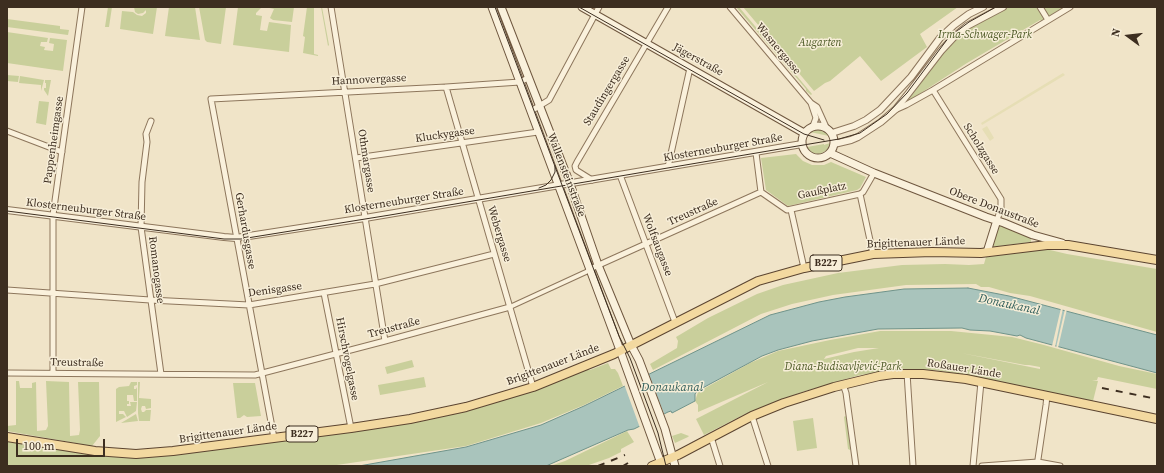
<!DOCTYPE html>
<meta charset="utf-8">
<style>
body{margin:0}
#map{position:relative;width:1164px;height:473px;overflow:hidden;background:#f0e4c8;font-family:"Source Serif 4",serif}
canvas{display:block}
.frame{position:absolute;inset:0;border:8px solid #3d2e20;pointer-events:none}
.north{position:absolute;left:1108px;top:16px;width:40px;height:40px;-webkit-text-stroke:3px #f7eed8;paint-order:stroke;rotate:285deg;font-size:11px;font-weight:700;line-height:16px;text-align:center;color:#3d2e20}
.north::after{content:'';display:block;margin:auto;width:14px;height:18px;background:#3d2e20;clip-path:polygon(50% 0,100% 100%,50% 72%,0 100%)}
.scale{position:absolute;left:16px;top:439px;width:89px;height:18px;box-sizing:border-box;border:2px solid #3d2e20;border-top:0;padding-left:5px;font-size:12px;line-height:14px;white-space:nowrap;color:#3d2e20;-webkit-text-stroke:3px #f7eed8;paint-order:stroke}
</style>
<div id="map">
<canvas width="1164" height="473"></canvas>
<div class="frame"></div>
<div class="north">N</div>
<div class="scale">100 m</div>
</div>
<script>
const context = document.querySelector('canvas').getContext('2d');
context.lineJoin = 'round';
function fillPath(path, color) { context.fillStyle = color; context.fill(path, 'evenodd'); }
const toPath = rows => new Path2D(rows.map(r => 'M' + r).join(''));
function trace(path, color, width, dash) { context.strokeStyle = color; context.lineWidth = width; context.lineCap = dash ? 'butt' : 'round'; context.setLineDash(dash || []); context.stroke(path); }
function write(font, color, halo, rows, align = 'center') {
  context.font = font + ' "Source Serif 4",serif'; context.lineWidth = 3; context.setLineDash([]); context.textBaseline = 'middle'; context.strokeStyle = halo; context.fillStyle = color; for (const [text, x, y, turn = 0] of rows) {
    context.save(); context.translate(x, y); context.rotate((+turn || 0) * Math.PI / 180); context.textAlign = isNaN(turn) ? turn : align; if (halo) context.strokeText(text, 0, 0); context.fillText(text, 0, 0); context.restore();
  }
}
fillPath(toPath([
 [1063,73,1065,75,982,125,981,123],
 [987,126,994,138,990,141,982,129]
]), '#e6deb5');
fillPath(toPath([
 [108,7,112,7,109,27,105,27],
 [134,7,146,7,146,10,143,13,138,14,135,12],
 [146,7,157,7,153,34,120,29,122,11,133,12,137,15,142,16,146,13],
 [169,7,195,7,200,40,165,36],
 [199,7,226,7,221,44,207,42,205,40],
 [238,7,263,7,261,8,256,13,256,15,262,16,260,30,267,31,269,22,291,25,289,52,233,45],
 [265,7,294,7,292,22,273,20,270,18,274,9],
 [307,7,314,7,314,54,318,55,318,56,303,53,305,37,303,36],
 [321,7,322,7,329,45,328,46],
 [736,7,739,7,812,94,811,95,806,91,806,89],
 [743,7,958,7,920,34,927,47,881,81,860,56,830,81,825,83,814,91],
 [1007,7,1064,7,1041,21,1040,20,967,63,907,102,949,45,958,36,978,22],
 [7,19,60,26,60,29,69,30,68,35,7,27],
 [7,32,48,38,47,42,41,42,40,46,45,47,44,50,53,51,54,44,49,43,50,38,67,40,63,71,7,63],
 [7,75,19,76,18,82,7,81],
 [20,76,44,80,41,91,41,85,19,83],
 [45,80,51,80,48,96,44,90,44,88,46,88,46,83,45,83],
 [39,101,49,102,46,125,36,123],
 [820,129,825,132,829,136,810,132,815,130],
 [830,143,827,150,820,154,812,153,807,147,824,144,824,145],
 [796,154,803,161,812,165,824,165,831,162,866,177,860,188,857,190,788,206,766,190,761,158],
 [997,224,1031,236,1031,242,991,247],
 [1042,250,1050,250,1067,254,1157,269,1157,332,1030,296,1010,293,989,287,981,287,976,284,906,285,833,295,792,304,761,314,653,370,650,364,677,348,678,341,676,337,708,318,757,294,783,285,838,273,902,265,945,264,969,265,984,264,986,257],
 [880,331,951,331,1012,337,1044,345,1119,366,1157,374,1157,389,1098,377,1097,380,1092,380,1098,381,1093,401,962,374,934,370,895,370,860,375,802,392,745,414,704,435,696,419,768,382,698,412,698,405,695,401,698,392,750,363,778,351,830,340],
 [858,348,879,348,854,352,824,359,826,356],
 [961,353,1025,365,1029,365,1040,367,1040,369],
 [412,360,414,367,387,374,385,367],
 [608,363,611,369,615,369,618,373,623,386,584,405,541,423,466,446,330,466,7,466,7,441,96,455,134,458,171,455,346,433,436,418,482,407,520,395,587,369,590,370],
 [424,377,426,387,380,395,378,385],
 [16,381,19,381,20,388,32,388,32,383,36,382,37,431,46,430,48,426,46,381,69,382,70,436,79,435,80,430,78,382,99,382,100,436,92,446,7,431,7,426,16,425],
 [131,382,137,382,137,385,134,386,134,389,136,389,137,387,137,401,134,401,133,395,127,395,127,401,129,401,129,404,127,404,127,406,131,406,130,402,137,402,136,411,127,417,124,411,119,411,119,414,123,414,126,417,116,422,116,389,119,387,129,386],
 [138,382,140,382,139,398,151,399,151,408,146,409,145,406,142,406,141,409,142,412,144,412,146,410,151,410,150,421,139,421,138,413],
 [233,383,255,383,261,416,247,417,244,415,240,418,237,418],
 [136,414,138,421,121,423],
 [845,416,847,417,851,449,850,450,848,449,844,417],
 [813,418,817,448,797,451,793,421],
 [627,431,634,442,621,449,621,452,609,458,586,466,550,466,565,461],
 [681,433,689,436,688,437,675,443,672,436]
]), '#c9cf9b');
const water = toPath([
 [968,288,1009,296,1157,335,1157,373,1026,338,1020,335,1017,336,990,331,970,330,962,328,878,329,812,341,778,350,762,356,697,391,695,394,695,401,672,413,671,411,668,412,634,429,628,430,546,466,359,466,466,447,541,425,584,406,770,315,819,302,845,297,904,289,968,288]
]);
fillPath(water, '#a9c4bc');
trace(water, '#6f938a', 1);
fillPath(toPath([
 [1061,308,1063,308,1055,347,1052,346],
 [1065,309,1067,309,1058,348,1056,348],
 [648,373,665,416,640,428,624,384]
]), '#f0e4c8');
const pedestrian = toPath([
 [510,307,586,272,590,269]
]);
const minor = toPath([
 [331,7,385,341],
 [730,7,811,103,817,107,826,127],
 [1040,7,1048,20],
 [446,87,533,387],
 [933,90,1001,199,1001,208,997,220],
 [811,103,816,118,813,126],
 [897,109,906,105,933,90,1070,7],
 [531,111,549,100,599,7],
 [151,121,146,134,147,142,142,182,141,227,161,374],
 [7,131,62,152],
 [756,153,761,192,787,210,860,194,863,192,874,173],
 [356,158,538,132],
 [668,167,690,68],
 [620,175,675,322],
 [592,180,576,170,575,166,577,162,668,7],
 [860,194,873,254],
 [791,210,804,268],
 [590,269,761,192],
 [7,290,150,300,249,305,375,284,494,254],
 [324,293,351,428],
 [7,373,255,375,385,341,510,307],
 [53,373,53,215,82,7],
 [907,373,913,466],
 [843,384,846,393,856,466],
 [752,416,768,466],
 [711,437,720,466],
 [274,438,211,99,446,87,520,82,528,78],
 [973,466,981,382],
 [982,466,1038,462,1060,466],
 [1037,466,1046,405,1047,396]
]);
const tertiary = toPath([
 [832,133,854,126,866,120,880,110,911,77,940,38,954,25,969,14,983,7],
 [834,144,851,140,858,137,881,122,896,109,908,94,941,51,954,37,967,26,1003,7],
 [7,210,224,237,236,238,365,218,802,144]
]);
const secondary = toPath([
 [492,7,617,342,662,466],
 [501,7,570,184,598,265,631,345,639,360,665,429,675,466],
 [582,7,804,133],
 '802 142a16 16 0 1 1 32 0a16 16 0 1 1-32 0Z',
 [830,153,874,173,986,217,1004,223,1033,235,1062,243],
 [987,252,997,220]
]);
const primary = toPath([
 [7,437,95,451,136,454,173,451,351,428,410,419,466,407,533,387,614,354,758,281,804,268,873,254,932,252,981,253,1047,245,1068,245,1157,260],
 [652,466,678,455,752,416,784,403,834,387,879,376,893,374,923,374,966,379,1157,419]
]);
trace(pedestrian, '#8d765c', 6);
trace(minor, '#8d765c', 7);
trace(tertiary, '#8d765c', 8);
trace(secondary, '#6f573f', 9);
trace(primary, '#5b4430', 10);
trace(pedestrian, '#faf1dc', 4);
trace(minor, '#faf1dc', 5);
trace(tertiary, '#faf1dc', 6);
trace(secondary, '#faf1dc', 7);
trace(primary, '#f3d9a0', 8);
trace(toPath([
 [495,7,603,294,619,336,630,358,658,433,666,466],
 [579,7,804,134,824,140],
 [539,188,546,185,551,180,555,172,555,166],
 [7,211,224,239,241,239,390,215,839,139,860,133,887,114,907,93,949,37,969,22,996,7]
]), '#3d2e20', 1);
trace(toPath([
 [1102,388,1157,399],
 [598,466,625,455],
 [623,466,628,463]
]), '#3d2e20', 2, [7, 7]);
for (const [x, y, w] of [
 [826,263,32],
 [302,434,32]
]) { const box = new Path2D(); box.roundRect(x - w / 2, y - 8, w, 16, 3); context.fillStyle = '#f7eed8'; context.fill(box); trace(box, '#3d2e20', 1); }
write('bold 10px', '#3d2e20', null, [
 ["B227",826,263],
 ["B227",302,434]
]);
write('italic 11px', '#4d5a26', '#f7eed8', [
 ["Irma-Schwager-Park",985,35],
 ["Augarten",820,43],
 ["Diana-Budisavljević-Park",843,367]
]);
write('11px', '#3d2e20', '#f7eed8', [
 ["Wasnergasse",778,49,50],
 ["Jägerstraße",698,60,29],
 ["Hannovergasse",369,80,-3],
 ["Staudingergasse",607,91,-59],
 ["Kluckygasse",445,135,-8],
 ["Pappenheimgasse",54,140,-82],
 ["Klosterneuburger Straße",723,148,-10],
 ["Scholzgasse",981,149,58],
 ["Othmargasse",366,161,81],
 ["Wallensteinstraße",566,175,69],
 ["Gaußplatz",822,191,-12],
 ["Klosterneuburger Straße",404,201,-9],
 ["Obere Donaustraße",994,208,21],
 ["Klosterneuburger Straße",86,210,7],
 ["Treustraße",693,212,-24],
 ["Gerhardusgasse",245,231,80],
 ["Webergasse",499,234,73],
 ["Brigittenauer Lände",916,243,-2],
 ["Wolfsaugasse",657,245,69],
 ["Romanogasse",156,270,83],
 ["Denisgasse",275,290,-8],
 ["Treustraße",394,328,-15],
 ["Hirschvogelgasse",347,359,79],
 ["Treustraße",77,363,1],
 ["Brigittenauer Lände",553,365,-21],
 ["Roßauer Lände",964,369,9],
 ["Brigittenauer Lände",228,433,-8]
]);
write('italic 12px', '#2f5d5a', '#f7eed8', [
 ["Donaukanal",1009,305,12],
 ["Donaukanal",672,388]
]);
</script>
